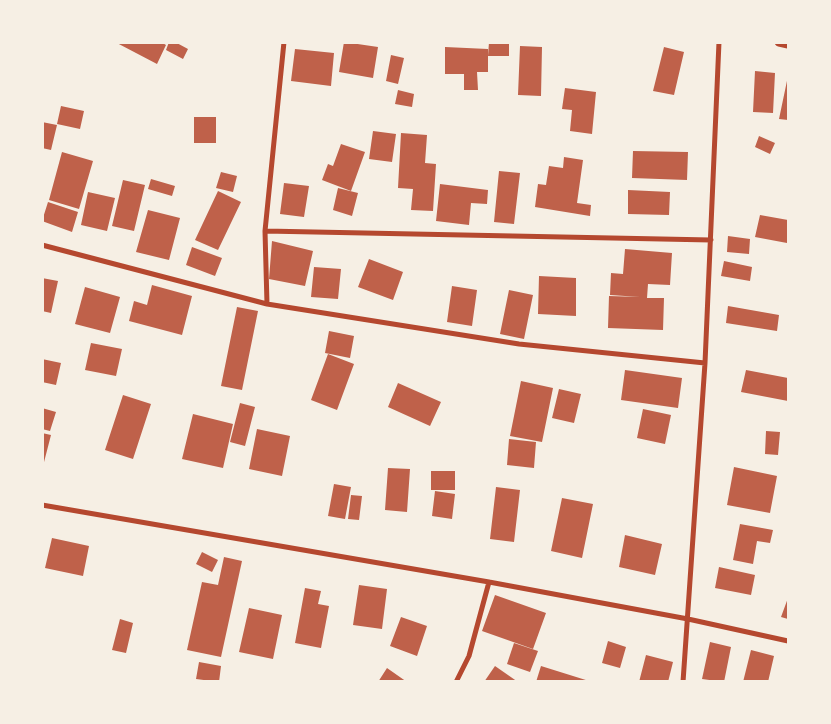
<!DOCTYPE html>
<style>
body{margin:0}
#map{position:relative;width:831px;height:724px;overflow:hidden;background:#f6efe4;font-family:Rubik,sans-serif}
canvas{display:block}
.frame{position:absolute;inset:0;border:44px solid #f6efe4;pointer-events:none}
</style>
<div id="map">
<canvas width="831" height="724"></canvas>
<div class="frame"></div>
</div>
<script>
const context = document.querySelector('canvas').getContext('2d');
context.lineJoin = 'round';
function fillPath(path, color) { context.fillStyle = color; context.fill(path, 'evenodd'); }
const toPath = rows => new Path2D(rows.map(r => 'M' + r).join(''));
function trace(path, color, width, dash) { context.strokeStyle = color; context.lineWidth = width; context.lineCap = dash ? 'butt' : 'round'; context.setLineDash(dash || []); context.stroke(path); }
fillPath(toPath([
 [115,42,161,42,166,45,157,64],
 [169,42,175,42,188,49,183,59,166,50],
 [344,42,378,47,373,78,339,72],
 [489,42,509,42,509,56,488,56],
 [520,46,542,47,541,96,518,95],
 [445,47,488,49,488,72,477,72,478,90,464,90,464,74,445,74],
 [664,47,684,52,674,95,653,91],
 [295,49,334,53,331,86,291,81],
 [391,55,404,58,398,84,386,81],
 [755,71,775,73,773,113,753,112],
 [788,76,788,120,779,119],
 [565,88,596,92,592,134,570,131,572,110,562,109],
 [398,90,414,94,412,107,395,104],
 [61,106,84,111,80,129,57,124],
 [194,117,216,117,216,143,194,143],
 [42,122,57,125,51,150,42,148],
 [373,131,396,134,392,162,369,159],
 [401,133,427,135,425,163,436,164,433,211,411,210,413,189,398,188],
 [759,136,775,143,770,154,755,147],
 [341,144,365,152,351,191,322,180,328,164,333,166],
 [633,151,688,152,687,180,632,178],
 [62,152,93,161,79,209,49,200],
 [564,157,583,160,577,203,591,205,590,216,535,207,538,184,546,185,549,166,563,168],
 [499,171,520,173,514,224,494,222],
 [221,172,237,176,233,192,216,188],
 [151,179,175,186,172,196,148,189],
 [123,180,145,185,134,231,112,226],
 [284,183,309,186,304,217,280,214],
 [440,184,488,190,487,204,471,203,469,225,436,221],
 [338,188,358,193,352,216,333,210],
 [628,190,670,192,669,215,628,214],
 [218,191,241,202,218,250,195,240],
 [88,192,115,198,107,231,81,225],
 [48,202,78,212,72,232,42,221],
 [148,210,180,218,169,260,136,252],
 [760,215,788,220,787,243,755,237],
 [728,236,750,239,749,254,727,252],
 [272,241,313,251,305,286,269,279],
 [192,247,222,258,215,276,186,265],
 [625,249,672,253,670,285,648,284,647,298,664,298,663,330,608,328,609,296,640,297,610,295,611,273,623,274],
 [369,259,403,272,393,300,358,287],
 [724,261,752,267,750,281,721,276],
 [314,267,341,269,338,299,311,297],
 [539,276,576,278,576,316,538,314],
 [42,278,58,281,51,313,42,311],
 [152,285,192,296,182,335,129,321,134,301,147,305],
 [452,286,477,290,472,326,447,322],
 [85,287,120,297,110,333,75,324],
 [509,290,533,295,524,339,500,334],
 [728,306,779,315,777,331,726,323],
 [237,307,258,311,242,390,221,386],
 [329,331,354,336,350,358,325,353],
 [91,343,122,349,116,376,85,370],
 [328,354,354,364,337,410,311,400],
 [42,359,61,363,56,385,42,382],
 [625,370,682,378,678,408,621,400],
 [746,370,788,378,788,401,741,392],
 [521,381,553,388,542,442,510,436],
 [398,383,441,402,430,426,388,407],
 [559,389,581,394,574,423,552,418],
 [123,395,151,404,133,459,105,450],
 [240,403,255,407,245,446,230,442],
 [42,408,56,412,50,431,42,429],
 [643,409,671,415,665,444,637,438],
 [193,414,233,424,223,468,182,459],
 [257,429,290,436,282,476,249,469],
 [766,431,780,432,778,455,765,454],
 [42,433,51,435,43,466,42,466],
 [509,439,536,442,534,468,507,465],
 [734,467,777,476,770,513,727,505],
 [388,468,410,469,407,512,385,510],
 [431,471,455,471,455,490,431,490],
 [334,484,351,487,345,519,328,516],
 [496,487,520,490,514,542,490,539],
 [435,491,455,494,452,519,432,516],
 [351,495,362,496,359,520,348,519],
 [562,498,593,504,582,558,551,551],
 [740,524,773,530,770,543,757,541,753,564,733,560],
 [625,535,662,544,655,575,619,567],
 [52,538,89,546,83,576,45,568],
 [202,552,218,560,212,572,196,564],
 [224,557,242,561,221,657,187,650,202,582,218,585],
 [719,567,755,575,751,595,715,588],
 [359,585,387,589,382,629,353,625],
 [305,588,321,591,318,604,329,606,321,648,295,643],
 [495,595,546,613,533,649,482,631],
 [788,598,788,619,781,617],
 [249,608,282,615,273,659,239,652],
 [401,617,427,626,417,656,390,646],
 [120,619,133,623,126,653,112,650],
 [608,641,626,647,620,668,602,663],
 [710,642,731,647,724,682,702,679],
 [514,643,538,651,530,672,507,664],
 [751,650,774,656,768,682,743,682],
 [646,655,673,662,668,682,639,682],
 [199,662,221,666,219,682,196,679],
 [495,666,518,682,484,682],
 [541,666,589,681,589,682,536,682],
 [387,668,407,682,378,682]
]), '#bf614a');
trace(toPath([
 [265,231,711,240],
 [42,245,267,304,519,344,705,363],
 [267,304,265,231,284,42],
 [42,505,489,582,688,619,788,641],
 [456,682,469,656,489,582],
 [683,682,705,363,719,42]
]), '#b5482f', 5);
trace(toPath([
 [779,42,788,44]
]), '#b5482f', 9);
</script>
